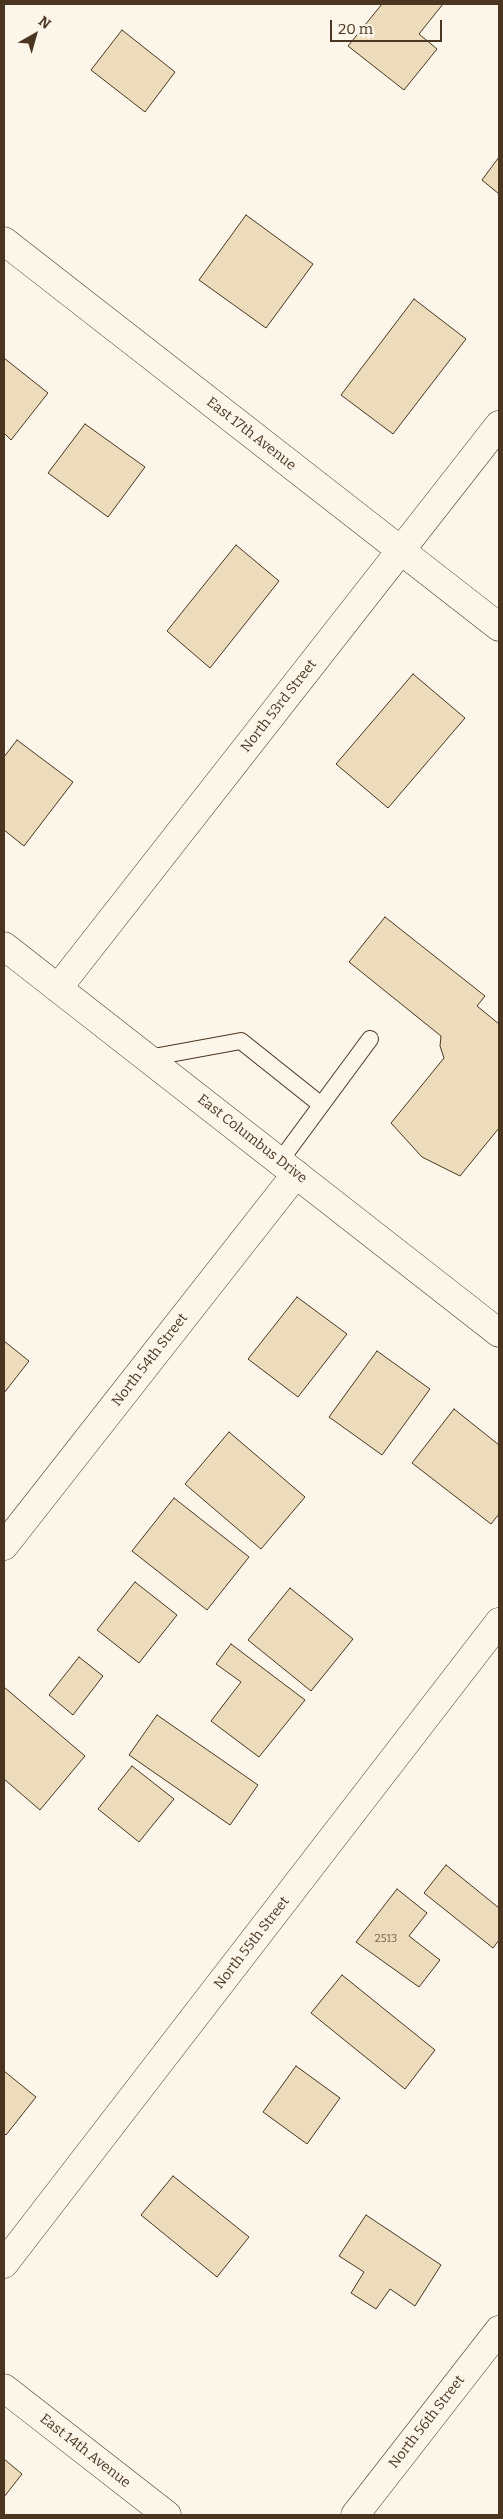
<!DOCTYPE html>
<style>
body{margin:0}
#map{position:relative;width:503px;height:2519px;overflow:hidden;background:#fbf6e9;font-family:Bitter,serif}
canvas{display:block}
.frame{position:absolute;inset:0;border:5px solid #4a3520;pointer-events:none}
.north{position:absolute;left:10px;top:10px;width:50px;height:50px;-webkit-text-stroke:4px #fbf6e9;paint-order:stroke;rotate:38deg;font-size:14px;font-weight:700;line-height:20px;text-align:center;color:#4a3520}
.north::after{content:'';display:block;margin:auto;width:18px;height:22px;background:#4a3520;clip-path:polygon(50% 0,100% 100%,50% 72%,0 100%)}
.scale{position:absolute;left:330px;top:20px;width:112px;height:22px;box-sizing:border-box;border:2px solid #4a3520;border-top:0;padding-left:6px;font-size:15px;line-height:18px;white-space:nowrap;color:#4a3520;-webkit-text-stroke:4px #fbf6e9;paint-order:stroke}
</style>
<div id="map">
<canvas width="503" height="2519"></canvas>
<div class="frame"></div>
<div class="north">N</div>
<div class="scale">20 m</div>
</div>
<script>
const context = document.querySelector('canvas').getContext('2d');
context.lineJoin = 'round';
function fillPath(path, color) { context.fillStyle = color; context.fill(path, 'evenodd'); }
const toPath = rows => new Path2D(rows.map(r => 'M' + r).join(''));
function trace(path, color, width, dash) { context.strokeStyle = color; context.lineWidth = width; context.lineCap = dash ? 'butt' : 'round'; context.setLineDash(dash || []); context.stroke(path); }
function write(font, color, halo, rows, align = 'center') {
  context.font = font + ' Bitter,serif'; context.lineWidth = 4; context.setLineDash([]); context.textBaseline = 'middle'; context.strokeStyle = halo; context.fillStyle = color; for (const [text, x, y, turn = 0] of rows) {
    context.save(); context.translate(x, y); context.rotate((+turn || 0) * Math.PI / 180); context.textAlign = isNaN(turn) ? turn : align; if (halo) context.strokeText(text, 0, 0); context.fillText(text, 0, 0); context.restore();
  }
}
const building = toPath([
 [382,4,443,4,419,34,437,49,404,90,348,46,382,4],
 [122,30,175,72,145,112,91,70,122,30],
 [499,157,499,194,482,180,499,157],
 [246,215,313,264,266,328,199,280,246,215],
 [414,299,466,339,393,434,341,395,414,299],
 [4,358,48,393,11,440,4,433,4,358],
 [85,424,145,467,108,517,48,473,85,424],
 [236,545,279,581,210,668,167,631,236,545],
 [413,674,465,718,388,808,336,764,413,674],
 [17,740,73,782,24,846,4,830,4,757,17,740],
 [385,917,485,996,477,1006,499,1024,499,1128,460,1176,422,1157,391,1123,444,1058,440,1046,441,1036,349,962,385,917],
 [297,1297,347,1334,298,1397,248,1359,297,1297],
 [4,1341,29,1361,4,1393,4,1341],
 [377,1351,430,1389,382,1455,329,1417,377,1351],
 [454,1409,499,1445,499,1514,491,1524,412,1463,454,1409],
 [229,1432,305,1497,261,1549,185,1484,229,1432],
 [174,1498,249,1557,207,1610,132,1551,174,1498],
 [135,1582,177,1615,139,1663,97,1630,135,1582],
 [290,1588,353,1639,311,1691,248,1640,290,1588],
 [231,1644,305,1700,259,1757,211,1721,241,1682,216,1664,231,1644],
 [79,1657,103,1676,73,1715,49,1695,79,1657],
 [4,1687,85,1756,40,1810,4,1779,4,1687],
 [157,1715,258,1785,230,1825,129,1755,157,1715],
 [132,1766,174,1799,139,1842,98,1809,132,1766],
 [446,1865,499,1908,499,1940,493,1948,424,1893,446,1865],
 [397,1889,427,1913,409,1936,440,1960,419,1987,356,1942,397,1889],
 [342,1975,435,2050,405,2089,311,2013,342,1975],
 [296,2066,340,2098,307,2144,263,2112,296,2066],
 [4,2071,36,2097,6,2135,4,2133,4,2071],
 [173,2176,249,2237,217,2277,141,2215,173,2176],
 [366,2215,441,2265,415,2306,390,2289,376,2309,351,2293,364,2272,339,2256,366,2215],
 [4,2459,22,2474,4,2497,4,2459]
]);
fillPath(building, '#ecdcbc');
trace(building, '#4a3520', 1);
const service = toPath([
 [148,1058,241,1041,320,1104],
 [280,1161,370,1039]
]);
const minor = toPath([
 [4,241,499,627],
 [58,988,499,425],
 [4,1546,296,1174],
 [4,2264,499,1622],
 [4,2388,167,2515],
 [355,2515,499,2330]
]);
const secondary = toPath([
 [4,946,499,1333]
]);
trace(service, '#4a3520', 18);
trace(minor, '#4a3520', 29);
trace(secondary, '#4a3520', 29);
trace(service, '#fbf6e9', 16);
trace(minor, '#fbf6e9', 28);
trace(secondary, '#fbf6e9', 28);
write('11px', '#725f47', null, [
 ["2513",386,1939]
]);
write('14px', '#4a3520', '#fbf6e9', [
 ["East 17th Avenue",251,434,38],
 ["North 53rd Street",279,706,-52],
 ["East Columbus Drive",252,1139,38],
 ["North 54th Street",150,1360,-52],
 ["North 55th Street",252,1943,-52],
 ["North 56th Street",427,2422,-52],
 ["East 14th Avenue",85,2451,38]
]);
</script>
